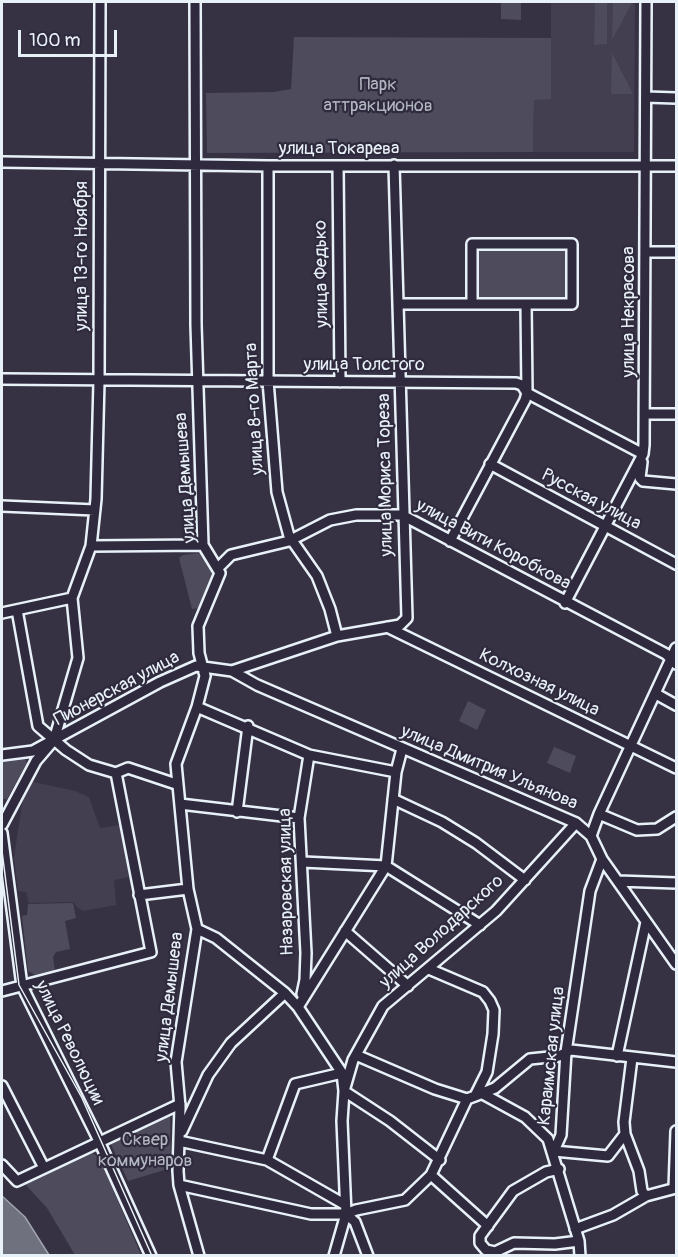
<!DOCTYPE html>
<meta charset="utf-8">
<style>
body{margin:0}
#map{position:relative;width:678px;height:1257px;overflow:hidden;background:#363244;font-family:Pangolin,sans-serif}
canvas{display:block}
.frame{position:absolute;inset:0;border:3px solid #e8f1f8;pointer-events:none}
.scale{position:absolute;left:18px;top:30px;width:99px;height:27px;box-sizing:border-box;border:3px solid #e8f1f8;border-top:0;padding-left:8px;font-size:18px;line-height:21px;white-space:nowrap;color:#e8f1f8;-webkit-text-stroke:4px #2f2a3d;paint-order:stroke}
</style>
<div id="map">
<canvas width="678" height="1257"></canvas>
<div class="frame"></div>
<div class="scale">100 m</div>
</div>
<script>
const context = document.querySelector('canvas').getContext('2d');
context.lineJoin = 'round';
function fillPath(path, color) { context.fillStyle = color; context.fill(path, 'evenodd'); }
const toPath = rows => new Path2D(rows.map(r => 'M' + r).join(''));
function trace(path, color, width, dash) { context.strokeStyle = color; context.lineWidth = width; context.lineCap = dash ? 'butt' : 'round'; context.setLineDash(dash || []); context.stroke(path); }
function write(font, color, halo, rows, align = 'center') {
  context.font = font + ' Pangolin,sans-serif'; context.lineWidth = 4.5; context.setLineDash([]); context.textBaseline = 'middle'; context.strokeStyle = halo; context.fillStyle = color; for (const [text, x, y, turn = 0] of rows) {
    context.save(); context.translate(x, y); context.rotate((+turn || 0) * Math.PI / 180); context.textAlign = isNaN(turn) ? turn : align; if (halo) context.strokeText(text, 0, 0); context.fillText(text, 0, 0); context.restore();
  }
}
fillPath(toPath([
 [551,2,635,2,634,152,533,152,534,99,551,99],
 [29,781,75,791,89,797,100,828,120,825,129,877,114,880,116,905,83,911,76,906,74,902,29,903,26,892,18,891,14,857,24,791]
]), '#433f51');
fillPath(toPath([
 [501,2,521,2,521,20,501,19],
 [595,2,607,2,607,44,594,45],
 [613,2,632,3,612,40],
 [294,37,551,38,551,99,534,100,533,152,207,153,206,93,274,92,291,89],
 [612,53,633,94,611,94],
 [479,247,570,247,570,301,479,301],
 [200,553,211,569,214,579,200,608,192,609,179,558,183,555],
 [468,701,486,710,477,730,459,721],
 [554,747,576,756,570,773,547,763],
 [23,756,27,763,7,799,3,799,2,759],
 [73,903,76,918,65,921,70,949,56,952,53,957,55,971,35,975,28,971,22,916,27,915,28,904],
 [170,1113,171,1168,128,1181,109,1140],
 [92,1153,99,1157,141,1255,75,1255,47,1208,24,1183]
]), '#4d4b5c');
const water = toPath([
 [2,1196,25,1217,49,1255,2,1255,2,1196]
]);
fillPath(water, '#70717f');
trace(water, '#a0a4af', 1.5);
const minor = toPath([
 [100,2,99,381,96,499,91,546,203,545],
 [195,2,196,325,203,545,220,573,198,626,199,653,205,676,197,707,176,764,188,889,197,929,176,1062,180,1107,178,1171,179,1185,199,1256],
 [646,97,676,98],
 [2,162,268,166,676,166],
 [268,166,268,381,277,492,289,536,317,576,330,609,337,636],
 [338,166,340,382],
 [646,252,676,252],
 [399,304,572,304,572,244,472,244,472,303],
 [2,379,516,383,522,385,527,393,643,454],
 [645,414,676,414],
 [642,462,640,478,643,481,676,484],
 [490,464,676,564],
 [2,506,95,510],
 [450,541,525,400,527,393,526,304],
 [219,567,231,555,289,541,330,520,356,515,402,515,666,654,676,664],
 [565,603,643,454,644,445,646,2],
 [17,610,38,726,66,750,89,765,116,773,128,768,176,784],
 [2,613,72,598],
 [387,627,676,768],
 [232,671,257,685,576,823,591,836,602,859,676,964],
 [656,694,676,705],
 [197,707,309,755,396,772,402,749],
 [2,755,33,751,160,682,196,666,232,671,337,636,400,625,407,618,394,165],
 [393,799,442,822,476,843,525,880],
 [180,804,299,818],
 [237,812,248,726],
 [599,814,637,830,657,829,676,817],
 [2,825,36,761,54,740,78,658,72,598,91,546],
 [2,833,22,986,99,1141,151,1256],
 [591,836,599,814,676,648],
 [303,862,386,866,480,925],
 [618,881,676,883],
 [139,895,188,889],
 [197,929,216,938,285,993,298,1007,342,1073,344,1091,390,1121,440,1160],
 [345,931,408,986],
 [2,991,151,952,116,773],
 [302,994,305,980,306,953,299,818,309,755],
 [298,1007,386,866,396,772],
 [356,1055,435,1089,467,1099],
 [617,1056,646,922],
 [632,1058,624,1122,625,1134,639,1171,642,1191,646,1196],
 [2,1086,44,1168],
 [483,1094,525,1117,548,1139,579,1241,580,1256],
 [475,1096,495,1088,530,1059,559,1056,571,1050,676,1062],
 [182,1131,208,1075,231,1043,285,993],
 [179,1141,267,1160,344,1204],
 [554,1151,561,1135,566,1052,590,891,602,859],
 [554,1151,608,1156,625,1134],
 [267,1160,295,1084,342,1073],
 [2,1165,17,1181,180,1104],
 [431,1175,488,1226],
 [179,1185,311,1214,346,1214,355,1222,368,1256],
 [674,1188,676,1131],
 [346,1214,356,1210,405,1200,431,1175,467,1099,475,1096,487,1072,493,1034,494,1010,490,1001,483,992,429,969],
 [575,1229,613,1215,646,1196,676,1188],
 [486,1250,480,1243,480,1236,513,1191,546,1172,559,1169],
 [486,1250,495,1252,514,1243,555,1244,579,1241],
 [334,1256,346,1214,342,1121,344,1091,353,1060,383,1006,496,911,576,823]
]);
trace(minor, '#e8f1f8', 14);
trace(minor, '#2f2a3d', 9);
trace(toPath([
 [2,851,19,985,82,1098,152,1256]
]), '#e8f1f8', 1.5);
write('18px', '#b2b7c1', '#2f2a3d', [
 ["Парк",378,85],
 ["аттракционов",378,106],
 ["Сквер",145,1140],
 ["коммунаров",145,1161]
]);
write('18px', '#e8f1f8', '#2f2a3d', [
 ["улица Токарева",339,149],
 ["улица 13-го Ноября",82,256,-90],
 ["улица Федько",322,274,-91],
 ["улица Некрасова",629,312,-90],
 ["улица Толстого",364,365],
 ["улица 8-го Марта",255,409,-93],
 ["улица Мориса Тореза",386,475,-91],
 ["улица Демышева",186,478,-94],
 ["Русская улица",591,500,28],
 ["улица Вити Коробкова",493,545,28],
 ["Колхозная улица",539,683,26],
 ["Пионерская улица",117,689,-28],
 ["улица Дмитрия Ульянова",489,768,23],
 ["Назаровская улица",287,882,-91],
 ["улица Володарского",442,932,-42],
 ["улица Демышева",170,997,-83],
 ["улица Революции",69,1043,64],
 ["Караимская улица",552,1056,-84]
]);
</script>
